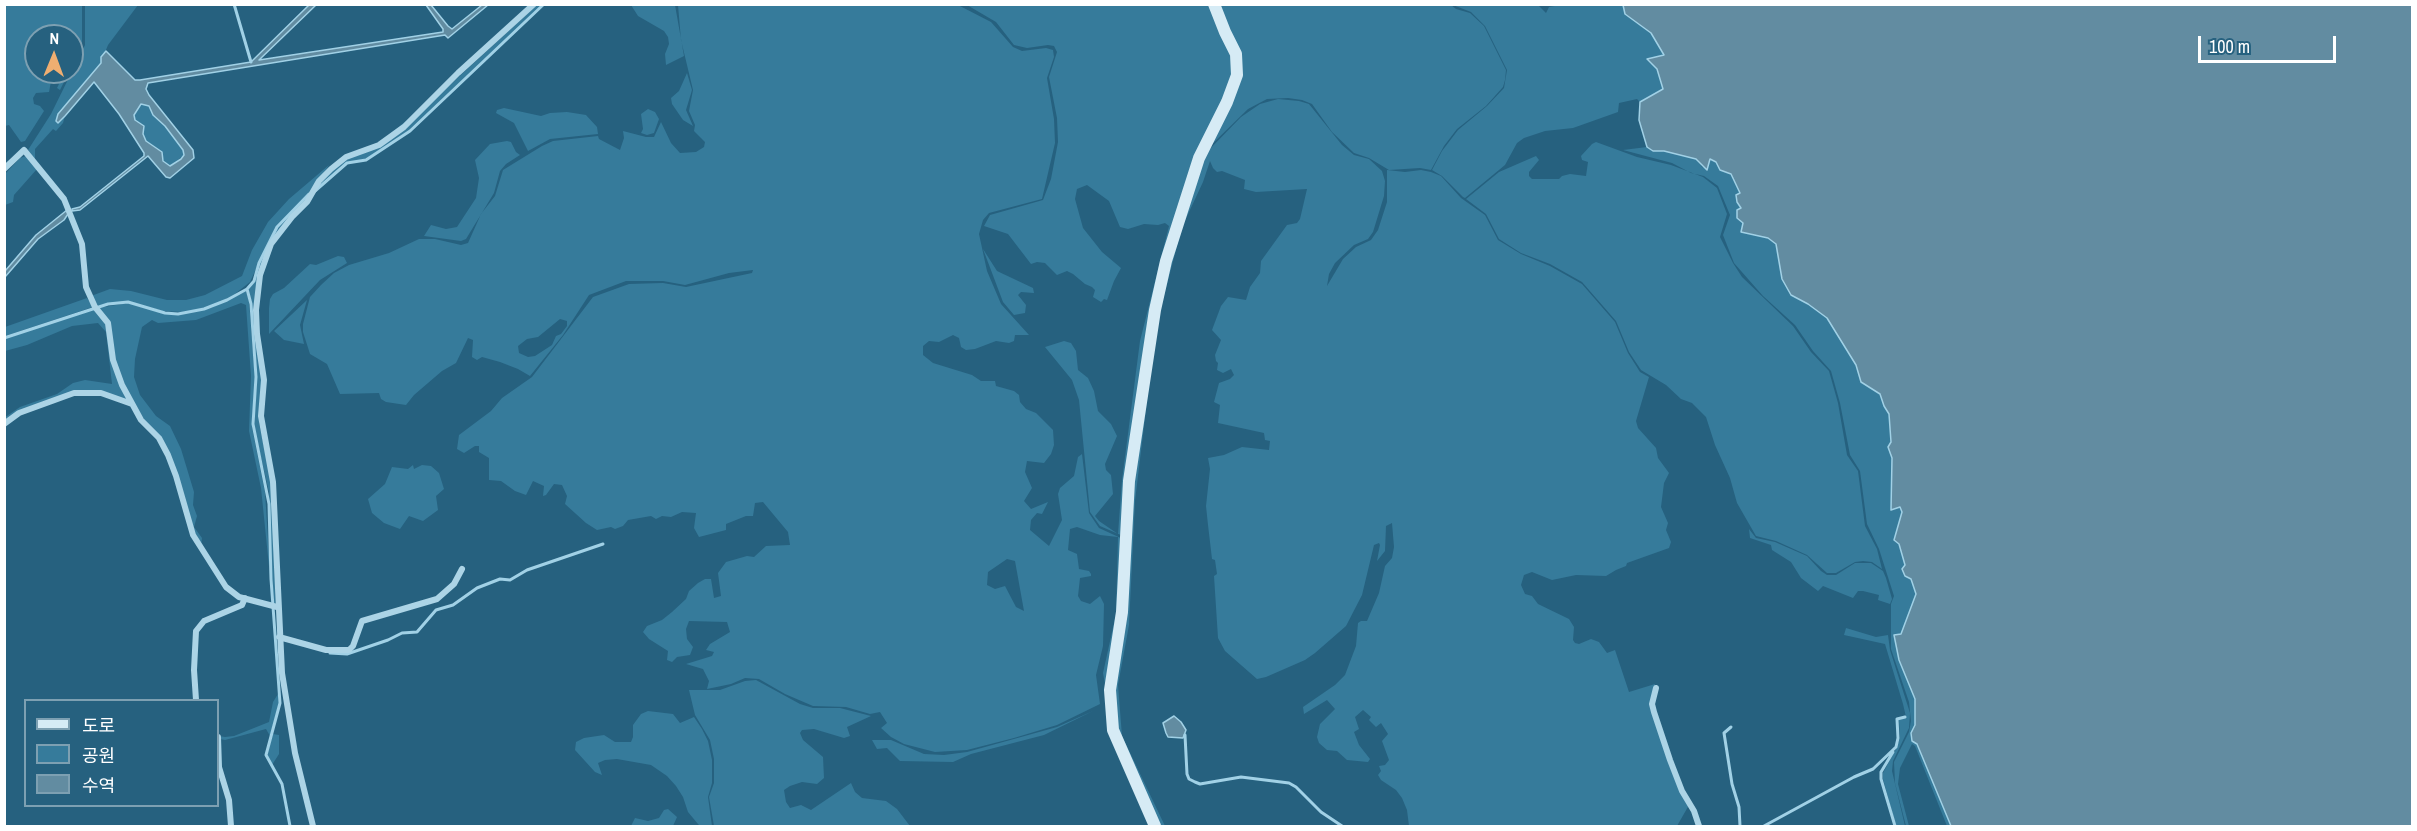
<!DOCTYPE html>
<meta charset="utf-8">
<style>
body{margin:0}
#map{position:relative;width:2417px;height:831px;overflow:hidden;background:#26617f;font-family:"Archivo Narrow","Noto Sans KR",sans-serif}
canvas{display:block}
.frame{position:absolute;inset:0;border:6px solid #fff;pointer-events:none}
.legend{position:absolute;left:24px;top:699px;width:195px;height:108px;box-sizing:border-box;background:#26617f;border:2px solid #7da0b2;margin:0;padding:8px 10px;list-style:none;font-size:18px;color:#fff}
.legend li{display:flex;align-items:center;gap:12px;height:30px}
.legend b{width:30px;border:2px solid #7da0b2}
.north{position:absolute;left:24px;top:24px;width:60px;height:60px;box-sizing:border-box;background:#26617f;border:2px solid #7da0b2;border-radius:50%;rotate:1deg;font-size:16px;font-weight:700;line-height:24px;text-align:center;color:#fff}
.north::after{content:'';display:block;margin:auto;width:21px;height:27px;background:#efae71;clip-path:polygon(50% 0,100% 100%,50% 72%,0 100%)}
.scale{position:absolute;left:2198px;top:36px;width:138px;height:27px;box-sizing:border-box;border:3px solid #fff;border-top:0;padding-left:8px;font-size:18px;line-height:21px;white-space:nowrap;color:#fff;-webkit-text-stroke:4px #26617f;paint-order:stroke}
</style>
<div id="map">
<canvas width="2417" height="831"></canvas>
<div class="frame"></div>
<ul class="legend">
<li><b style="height:8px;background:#d6ebf5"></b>도로</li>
<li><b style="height:16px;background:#367b9b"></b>공원</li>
<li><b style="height:16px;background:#628ca1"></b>수역</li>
</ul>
<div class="north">N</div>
<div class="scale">100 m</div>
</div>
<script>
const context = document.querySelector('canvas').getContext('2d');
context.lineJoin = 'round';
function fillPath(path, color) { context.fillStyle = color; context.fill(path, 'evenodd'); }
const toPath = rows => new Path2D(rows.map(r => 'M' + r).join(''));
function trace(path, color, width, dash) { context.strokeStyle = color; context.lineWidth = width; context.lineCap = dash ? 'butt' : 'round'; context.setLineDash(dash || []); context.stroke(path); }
fillPath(toPath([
 [82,4,82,44,72,66,72,36,36,36,36,72,69,72,60,90,57,88,61,80,60,76,56,73,52,76,49,92,36,93,33,98,34,104,40,106,44,111,25,141,21,142,9,125,5,126,5,5],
 [85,5,138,5,108,45,101,62,58,114,58,123,65,116,63,123,56,131,53,129,35,149,35,160,28,150,51,114,85,45],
 [537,5,542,5,409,130,366,159,342,165,318,188,321,181,347,158,368,151,439,95],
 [631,5,675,5,684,56,666,65,665,54,669,44,668,37,664,31,638,16],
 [678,5,958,5,991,22,1013,47,1022,51,1046,48,1053,50,1054,57,1047,78,1054,119,1055,143,1042,199,989,213,983,220,979,234,987,271,1001,304,1029,335,1015,335,1014,341,1009,343,996,341,975,349,966,350,961,347,959,338,953,335,939,342,929,341,923,346,923,355,933,363,972,375,981,381,995,381,996,386,1014,391,1019,395,1020,402,1026,409,1036,413,1053,430,1054,445,1051,454,1044,463,1027,461,1025,472,1032,488,1024,501,1031,509,1048,502,1042,514,1037,513,1031,520,1030,530,1049,546,1062,520,1058,494,1060,488,1074,476,1078,457,1082,454,1089,513,1099,528,1123,539,1120,612,1105,684,1103,673,1116,614,1118,537,1100,535,1077,527,1070,529,1068,550,1077,554,1079,569,1089,571,1091,574,1091,576,1080,578,1078,596,1081,601,1090,604,1100,596,1104,604,1103,646,1096,675,1100,704,1057,725,1014,738,967,750,935,752,904,744,891,737,881,728,887,723,880,712,870,714,846,707,813,706,785,694,759,679,745,678,731,684,707,689,709,681,703,669,686,664,712,656,714,652,706,650,710,644,730,632,727,622,689,621,686,629,687,639,693,647,690,655,677,657,672,662,667,660,668,651,649,639,643,632,647,626,662,620,672,612,686,599,689,591,698,583,705,579,711,579,714,598,721,596,718,573,726,562,747,556,754,557,766,546,790,545,788,532,763,502,755,503,753,516,746,516,726,524,726,530,699,537,694,528,696,513,682,512,671,517,662,516,656,519,651,516,628,520,623,526,615,529,611,527,597,530,586,523,565,504,567,496,562,485,554,484,546,495,543,496,544,486,533,481,526,495,515,491,501,481,489,480,489,458,479,452,479,446,475,446,464,453,457,449,459,435,491,411,502,398,532,377,593,297,629,284,663,283,686,287,752,273,753,270,729,273,685,285,663,281,626,281,589,295,563,335,530,376,518,369,500,362,482,357,477,360,472,357,473,340,468,338,456,363,442,371,414,395,406,405,386,402,381,399,379,393,340,394,327,364,310,354,303,332,303,324,310,297,321,285,334,273,349,265,389,253,419,239,435,239,461,245,468,243,481,214,495,196,503,170,542,146,553,141,598,136,599,139,620,150,624,138,623,131,646,137,654,137,661,122,671,143,680,153,696,152,704,147,705,142,694,131,695,125,689,111,693,90,681,40],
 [560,319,567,321,567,326,561,334,556,336,552,345,535,356,528,357,519,353,518,346,527,339,538,337],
 [1007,559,1015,561,1024,611,1016,607,1005,586,995,589,987,585,988,572],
 [967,5,1212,5,1231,51,1233,74,1176,216,1123,536,1100,526,1090,512,1079,400,1072,380,1045,347,1064,341,1071,343,1076,351,1078,370,1088,378,1094,391,1098,411,1111,424,1117,436,1105,464,1106,470,1111,475,1113,494,1095,516,1099,521,1118,534,1122,480,1140,341,1169,226,1165,223,1158,225,1144,224,1128,229,1120,227,1109,201,1087,185,1077,189,1075,199,1083,228,1102,252,1121,268,1114,281,1107,300,1104,299,1101,302,1093,297,1095,290,1092,287,1085,284,1073,274,1067,271,1057,275,1045,263,1037,262,1031,264,1008,234,984,226,990,215,1043,200,1051,179,1058,142,1057,118,1049,77,1057,52,1054,46,1048,45,1027,48,1014,45,996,22],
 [1218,5,1451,5,1456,9,1470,13,1484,26,1506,70,1505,80,1503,87,1486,106,1457,129,1444,146,1431,170,1420,168,1389,170,1369,158,1354,153,1332,132,1312,104,1302,100,1288,98,1267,99,1248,109,1204,152,1239,75],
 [1453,5,1538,5,1546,13,1549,7,1560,5,1623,5,1625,14,1651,33,1664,55,1647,60,1657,69,1663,89,1640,102,1637,99,1619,103,1618,112,1573,128,1545,131,1524,138,1517,143,1505,165,1465,198,1463,197,1442,176,1432,170,1442,151,1458,130,1487,106,1504,88,1507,70,1485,26,1471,12],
 [687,73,692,90,686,110,693,126,683,120,672,104,671,98,679,91],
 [1278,99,1299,101,1309,104,1342,145,1354,155,1369,159,1382,171,1385,181,1384,196,1373,232,1368,239,1354,245,1335,263,1329,274,1327,286,1343,259,1356,247,1371,240,1378,230,1387,202,1387,170,1405,172,1421,170,1431,172,1441,176,1461,198,1485,215,1498,240,1521,254,1550,266,1582,284,1615,322,1628,353,1635,364,1640,372,1649,377,1636,421,1638,428,1656,448,1658,458,1669,473,1664,483,1661,507,1668,523,1666,530,1671,542,1669,548,1627,563,1626,566,1616,570,1606,576,1576,575,1552,580,1532,572,1524,575,1521,585,1525,594,1532,596,1538,604,1569,619,1574,627,1573,640,1575,643,1579,644,1591,639,1599,642,1607,653,1615,650,1629,692,1655,684,1651,710,1669,762,1689,805,1677,826,1409,826,1407,810,1402,798,1396,790,1381,780,1378,775,1381,771,1379,766,1385,765,1389,760,1382,741,1388,734,1381,723,1376,727,1369,720,1371,717,1363,710,1355,717,1359,729,1354,732,1359,745,1370,759,1368,762,1347,760,1337,751,1327,750,1319,743,1317,737,1320,724,1335,709,1327,700,1304,714,1303,707,1335,685,1345,675,1356,646,1358,623,1361,621,1367,621,1379,593,1385,566,1392,558,1394,547,1392,523,1386,526,1385,551,1377,561,1380,545,1379,543,1374,545,1362,595,1346,626,1315,653,1305,660,1266,677,1257,679,1225,651,1218,638,1214,576,1217,574,1215,560,1212,559,1208,525,1206,506,1210,469,1208,458,1224,455,1242,447,1269,450,1270,441,1265,440,1264,433,1218,423,1220,405,1214,402,1219,383,1230,379,1234,375,1231,369,1223,373,1217,370,1218,363,1216,361,1215,355,1221,340,1212,330,1221,306,1228,297,1246,300,1250,287,1260,273,1261,261,1287,225,1297,223,1300,219,1307,189,1256,192,1244,189,1245,180,1222,171,1217,172,1213,168,1210,161,1203,182,1182,227,1156,326,1135,501,1129,625,1118,685,1122,736,1165,826,1157,826,1117,733,1112,710,1115,675,1125,604,1131,494,1151,344,1157,309,1174,243,1204,155,1241,117,1260,104],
 [141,104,149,106,153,115,165,126,183,150,184,155,170,166,163,160,162,152,146,141,135,120,134,115],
 [504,108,541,116,550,113,567,112,586,115,597,127,598,134,550,139,528,151,514,123,496,113,497,110],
 [648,109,655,112,659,119,654,133,647,135,641,133,643,129,641,114],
 [507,141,511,142,516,152,520,155,506,164,500,171,494,193,466,239,461,241,424,236,431,225,446,229,457,227,476,198,479,178,475,160,490,144],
 [1596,142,1637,157,1671,165,1703,177,1717,188,1727,214,1720,237,1733,263,1742,277,1793,326,1811,352,1829,371,1838,403,1847,455,1858,471,1865,526,1877,549,1882,569,1872,562,1863,561,1855,562,1836,573,1827,573,1807,555,1776,541,1756,536,1737,503,1730,478,1715,445,1706,417,1692,403,1681,399,1666,385,1641,370,1629,352,1616,321,1582,282,1550,264,1521,253,1499,239,1486,214,1466,199,1499,172,1536,156,1539,160,1529,172,1529,176,1532,179,1559,179,1562,176,1570,174,1586,176,1588,162,1582,160,1581,156,1592,144],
 [1647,147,1653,151,1664,151,1696,159,1702,167,1707,169,1710,159,1716,162,1720,170,1731,174,1740,193,1742,208,1737,210,1737,218,1776,244,1782,278,1791,295,1808,304,1827,318,1856,365,1861,382,1880,394,1884,406,1889,414,1891,442,1889,447,1892,458,1892,510,1900,507,1903,512,1894,540,1899,544,1916,594,1901,635,1894,635,1899,660,1915,699,1915,725,1911,733,1912,741,1917,744,1951,826,1947,826,1915,746,1912,744,1900,768,1898,784,1909,826,1906,826,1895,783,1894,762,1909,732,1911,721,1909,702,1891,649,1891,604,1894,596,1879,549,1867,524,1860,471,1850,455,1840,403,1831,371,1813,351,1795,325,1763,296,1734,263,1723,235,1730,215,1718,186,1704,176,1691,173,1672,163,1623,150],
 [26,156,37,169,14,195,13,202,5,205,5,174,20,158],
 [329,165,314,188,275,228,250,282,231,297,206,308,183,312,162,311,127,301,95,307,91,296,110,289,131,291,167,300,186,300,205,295,242,276,252,250,268,222,289,199],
 [311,193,270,244,256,292,262,381,259,423,271,480,276,606,274,605,272,578,269,492,254,427,257,377,252,304,248,288,254,282,260,263,276,230],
 [983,249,997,271,1033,288,1034,293,1021,292,1018,295,1026,305,1025,313,1014,315,1003,302],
 [338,256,344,257,347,263,320,280,269,334,269,308,270,299,273,294,284,288,310,264,316,265],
 [246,291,249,301,255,378,252,427,265,492,271,586,261,488,249,431,251,376,246,305,241,303,196,320,158,323,152,320,142,327,135,359,134,377,140,395,156,416,170,426,181,449,194,492,193,505,197,516,194,527,202,538,201,546,194,535,168,454,132,403,114,361,109,323,98,308,128,303,160,312,179,314,211,308],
 [87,298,93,307,5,336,5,327],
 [307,300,300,325,304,344,284,340,274,331],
 [95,308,107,324,110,347,129,401,110,394,74,392,5,421,4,418,20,407,57,394,73,383,85,380,112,384,106,332,98,323,72,326,27,345,5,351,5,338],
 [413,465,414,469,422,465,431,466,439,473,444,489,436,496,438,510,423,521,409,516,400,529,384,523,372,513,368,499,385,484,392,467,408,469],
 [1749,529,1756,538,1775,542,1807,556,1821,571,1827,575,1836,575,1855,563,1871,563,1883,571,1886,578,1892,599,1890,604,1878,600,1879,595,1863,591,1858,591,1853,598,1823,586,1818,591,1801,578,1791,562,1772,550,1771,545,1750,538],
 [1846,628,1876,637,1888,635,1890,650,1910,713,1909,728,1893,761,1892,771,1905,826,1896,826,1883,779,1883,773,1897,747,1900,737,1899,720,1906,717,1903,704,1885,644,1844,635],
 [756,680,800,704,813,708,840,708,871,716,847,727,850,736,844,738,814,729,802,730,800,733,803,740,823,757,824,778,817,784,802,782,790,786,784,790,786,802,790,808,801,805,811,810,851,783,855,792,862,798,886,801,897,809,910,826,714,826,709,797,714,783,714,759,710,740,695,715,689,690,720,690,745,681],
 [278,694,279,703,270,736,266,729,225,740,220,739,219,736,225,737,234,736,269,722,273,702],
 [648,711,673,714,680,723,694,717,702,729,708,741,712,760,712,783,708,797,712,826,700,826,698,824,688,812,683,797,676,786,667,776,651,765,617,759,605,760,598,763,602,775,595,772,575,750,576,742,584,738,604,735,615,742,631,742,633,737,633,725,641,714],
 [1093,711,1044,735,971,754,953,762,900,761,887,748,877,749,872,740,891,740,924,754,944,755,967,752,1057,727],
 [273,734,279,735,279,754,272,765,267,754],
 [668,809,677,817,673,826,631,826,635,818,648,821,659,818,664,810]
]), '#367b9b');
const water = toPath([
 [309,5,316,5,259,60,443,32,443,29,426,5,431,5,448,26,452,29,482,5,488,5,448,38,445,35,148,83,146,89,149,95,193,150,194,158,170,178,166,177,148,156,80,210,72,211,72,209,80,207,144,156,144,153,119,114,94,82,65,116,58,123,56,121,58,114,101,63,101,57,106,51,135,80,140,80,251,62,309,5],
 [141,104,149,106,153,115,165,126,183,150,184,155,181,159,170,166,163,161,162,152,146,141,143,134,144,126,135,120,134,115,141,104],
 [1623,5,2412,5,2412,826,1951,826,1917,744,1912,741,1911,733,1915,725,1915,699,1899,660,1894,635,1901,634,1916,594,1911,579,1905,576,1902,569,1905,565,1899,544,1894,540,1902,512,1900,507,1891,510,1892,458,1888,447,1891,442,1889,414,1884,406,1880,394,1861,382,1856,365,1827,318,1808,304,1791,295,1782,279,1776,244,1768,238,1741,232,1743,223,1737,218,1737,210,1741,208,1737,202,1736,195,1740,193,1731,174,1720,170,1716,162,1710,159,1707,170,1696,159,1664,151,1653,151,1647,147,1639,120,1640,102,1663,89,1657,69,1647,59,1664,55,1651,33,1625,14,1623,5],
 [67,210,68,214,64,220,38,239,5,277,5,271,36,235,67,210],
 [1174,716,1181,722,1186,730,1183,738,1168,737,1166,733,1163,723,1174,716]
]);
fillPath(water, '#628ca1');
trace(water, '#a1d1e6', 1.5);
trace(toPath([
 [234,4,251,62],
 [315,191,347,163,366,160,410,131,544,4],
 [247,289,251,304,256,377,253,424,269,504,271,579,280,703,266,755,282,784,290,826],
 [4,338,108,304,128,302,165,313,178,314,204,309,227,300,247,289,254,281,259,263,277,227,309,194],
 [330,653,347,654,388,640,402,633,417,632,436,610,453,605,477,588,500,579,510,580,527,570,603,544],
 [1731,727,1724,733,1732,784,1739,807,1740,826],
 [1185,735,1187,774,1189,779,1195,782,1200,784,1241,777,1289,783,1296,787,1321,812,1342,826],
 [1896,747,1898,738,1897,719,1905,717],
 [1893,752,1881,772,1881,779,1895,826],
 [1764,826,1854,777,1873,769,1896,747]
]), '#a1d1e6', 3);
trace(toPath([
 [4,169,24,150,64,199,82,244,86,287,95,307,108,323,113,360,122,385,141,420,159,438,168,455,176,476,193,535,226,587,239,597,277,607],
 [4,424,19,413,74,393,101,393,132,404],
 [279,637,326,650,349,650,353,646,362,621,437,599,454,584,462,569],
 [1656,688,1652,704,1654,712,1670,760,1682,791,1694,811,1699,826],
 [196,700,194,670,196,631,204,621,242,605,245,598],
 [218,737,219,767,229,800,231,826],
 [313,826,295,753,282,673,273,482,261,416,264,380,257,334,256,310,260,275,271,244,292,217,307,202,319,181,331,169,346,157,379,145,404,127,458,73,534,4]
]), '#acd4e6', 6);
trace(toPath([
 [1155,826,1113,730,1110,690,1122,612,1129,481,1155,310,1166,261,1199,158,1227,102,1237,75,1236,54,1225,32,1214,4]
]), '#d6ebf5', 12);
</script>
